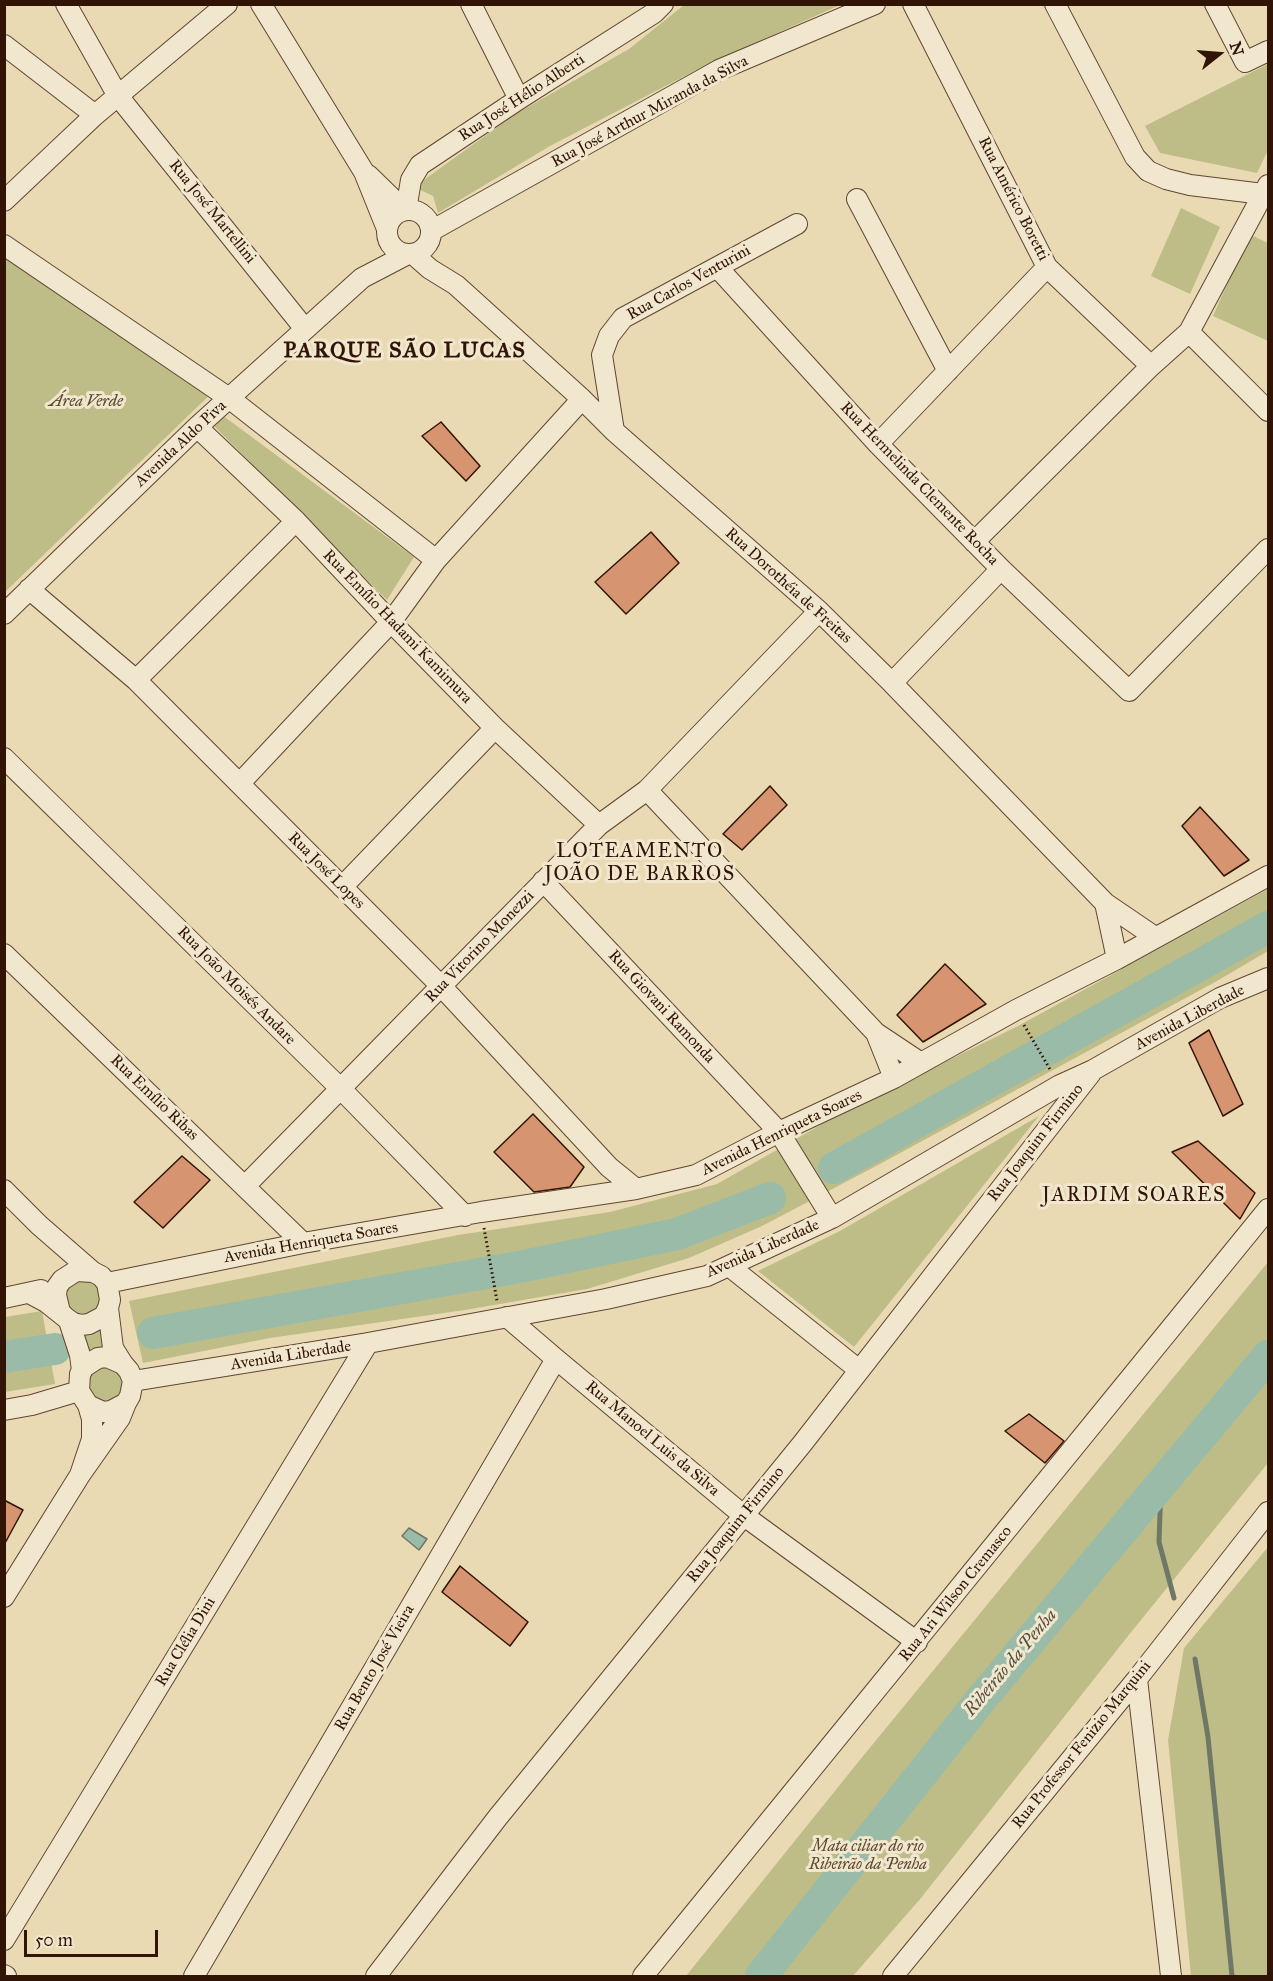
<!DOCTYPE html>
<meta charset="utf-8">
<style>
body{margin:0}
#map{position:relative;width:1273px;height:1981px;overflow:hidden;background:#eadab4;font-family:"IM FELL Great Primer",serif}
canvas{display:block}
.frame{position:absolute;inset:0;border:6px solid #311406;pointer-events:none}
.north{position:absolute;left:1189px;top:24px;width:60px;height:60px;-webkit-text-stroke:4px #f1e7ce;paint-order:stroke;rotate:73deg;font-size:16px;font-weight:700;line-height:24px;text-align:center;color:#311406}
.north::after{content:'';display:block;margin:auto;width:21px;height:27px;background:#311406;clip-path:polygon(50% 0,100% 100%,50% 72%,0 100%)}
.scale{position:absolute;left:24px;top:1930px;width:134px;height:27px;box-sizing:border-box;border:3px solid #311406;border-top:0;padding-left:8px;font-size:18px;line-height:21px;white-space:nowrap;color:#311406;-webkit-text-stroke:4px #f1e7ce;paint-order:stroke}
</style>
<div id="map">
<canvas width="1273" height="1981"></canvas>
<div class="frame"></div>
<div class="north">N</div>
<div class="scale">50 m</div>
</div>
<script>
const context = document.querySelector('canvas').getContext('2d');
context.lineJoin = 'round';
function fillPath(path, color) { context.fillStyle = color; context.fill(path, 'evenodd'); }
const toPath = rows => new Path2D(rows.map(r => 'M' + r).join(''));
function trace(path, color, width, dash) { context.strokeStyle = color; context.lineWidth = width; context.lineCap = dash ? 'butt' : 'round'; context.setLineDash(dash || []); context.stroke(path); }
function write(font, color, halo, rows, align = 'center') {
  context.font = font + ' "IM FELL Great Primer",serif'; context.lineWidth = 6; context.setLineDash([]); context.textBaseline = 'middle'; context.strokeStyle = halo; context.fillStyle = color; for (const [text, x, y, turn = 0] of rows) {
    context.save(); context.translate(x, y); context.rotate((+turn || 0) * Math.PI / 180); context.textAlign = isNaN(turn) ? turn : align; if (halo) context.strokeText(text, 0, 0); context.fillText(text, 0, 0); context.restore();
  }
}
fillPath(toPath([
 [684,5,840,5,708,64,550,146,438,213,433,196,414,187,514,115,629,49],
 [1268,64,1268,150,1257,173,1160,153,1145,126],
 [1181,208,1220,227,1190,294,1151,276],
 [1249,234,1268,243,1268,341,1213,316],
 [5,253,216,389,5,592],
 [218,412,414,557,387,600,210,422],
 [1268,889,1268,951,1217,981,878,1165,762,1226,689,1258,587,1289,465,1310,270,1338,143,1363,129,1301,458,1235,610,1212,717,1184,845,1111,1018,1026],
 [1039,1116,854,1347,758,1271,840,1231],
 [1268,1262,1268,1463,1128,1636,921,1898,853,1976,686,1976,859,1761],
 '66 1297a17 17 0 1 1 34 0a17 17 0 1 1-34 0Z',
 [42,1311,55,1384,5,1392,5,1317],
 [101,1327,106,1351,84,1356,79,1332],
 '88 1384a17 17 0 1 1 34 0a17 17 0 1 1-34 0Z',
 [1268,1547,1268,1976,1191,1976,1168,1740,1184,1648]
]), '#bebd88');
const water = toPath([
 [409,1528,427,1539,419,1550,402,1536,409,1528]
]);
fillPath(water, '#99bba7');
trace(water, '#6f7867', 1.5);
trace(toPath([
 [1161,1484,1159,1542,1174,1598],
 [1195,1659,1208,1737,1232,1976]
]), '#6f7867', 5);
trace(toPath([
 [834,1168,1268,927],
 [153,1333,524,1266,677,1234,770,1198],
 [4,1357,55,1349],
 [761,1976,983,1697,1268,1356]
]), '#99bba7', 32);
const building = toPath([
 [441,422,480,466,466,481,422,436,441,422],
 [651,532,679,563,626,614,595,582,651,532],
 [770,786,787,805,742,850,723,834,770,786],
 [1200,807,1249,860,1224,876,1182,826,1200,807],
 [945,964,986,1004,923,1042,897,1015,945,964],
 [1209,1030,1243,1104,1223,1116,1189,1043,1209,1030],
 [533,1114,584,1167,570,1187,534,1192,494,1152,533,1114],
 [1198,1141,1255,1193,1240,1219,1172,1152,1198,1141],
 [182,1156,210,1180,163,1228,134,1202,182,1156],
 [1029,1414,1064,1441,1045,1463,1005,1431,1029,1414],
 [4,1500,23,1510,4,1545,4,1500],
 [460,1566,528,1622,510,1646,442,1592,460,1566]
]);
fillPath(building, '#d79471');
trace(building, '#311406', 1.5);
const minor = toPath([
 [66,4,118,96,305,329],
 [261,4,364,172,387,229],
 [471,4,519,99],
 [913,4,1047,267,1151,366],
 [1055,4,1135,157,1148,171,1166,179,1190,185,1263,194,1268,197],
 [1215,4,1245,62,1268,51],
 [4,45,95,115],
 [368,175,404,210],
 [857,199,948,371],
 [4,201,95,115,227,4],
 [406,210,411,180,420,165,519,99,654,13,663,4],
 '387 232a22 22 0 1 1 44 0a22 22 0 1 1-44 0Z',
 [431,231,719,70,875,4],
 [4,245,229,398,436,560],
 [413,254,430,269,456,285,582,399,614,431,819,611,892,683,1105,903,1155,937],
 [718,268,878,444,1001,569,1129,691,1268,549],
 [1189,332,1268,411],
 [197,427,296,521,391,622,495,728,599,825],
 [614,431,602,355,609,336,623,318,797,224],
 [878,444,1047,267],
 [974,542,1151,366,1189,332,1268,185],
 [29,589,136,680,442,987,609,1167,636,1189],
 [4,614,197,427,362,278,408,254],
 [136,680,296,521],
 [892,683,1001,569],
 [4,758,340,1088,465,1216],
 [240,783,391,622,436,560,582,399],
 [647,790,876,1033,921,1063],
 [543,881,779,1132,832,1218],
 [342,887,495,728],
 [1105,903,1117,959],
 [4,954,303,1243],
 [876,1033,894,1078],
 [245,1186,599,825,647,790,819,611],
 [4,1190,39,1225,93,1272],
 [729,1266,859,1370],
 [107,1283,303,1243,481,1212,636,1189,696,1175,779,1132,894,1078,1016,1010,1117,959,1268,876],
 [29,1293,46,1302,66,1318,73,1323,81,1325,89,1324,104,1316,108,1308,110,1300,107,1283,101,1276,93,1272,76,1271,62,1280,57,1287,56,1295,60,1312,66,1318],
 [4,1298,41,1290],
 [108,1308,113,1348,123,1364],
 [507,1317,556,1359,743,1515,917,1642],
 [69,1321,80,1355,82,1371],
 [133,1381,368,1343,606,1299,707,1276,832,1218,1060,1085,1093,1070,1220,998,1268,978],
 [4,1410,32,1405,79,1391],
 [80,1475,92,1439,92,1419,88,1405,79,1391,80,1374,84,1367,98,1358,107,1357,123,1364,129,1371,133,1381,130,1396,126,1403,111,1411,103,1412,88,1405],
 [4,1597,80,1475,120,1418,126,1403],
 [1137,1679,1171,1976],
 [4,1940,368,1343],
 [4,1975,6,1976],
 [194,1976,556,1359],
 [376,1976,498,1817,802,1444,1091,1073],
 [643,1976,1268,1209],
 [893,1976,1137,1679,1268,1512]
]);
trace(minor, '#5f4632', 22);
trace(toPath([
 [1024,1025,1051,1071],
 [484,1228,497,1301]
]), '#311406', 3, [1.5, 3]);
trace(minor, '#f1e7ce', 20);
write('16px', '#311406', '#f1e7ce', [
 ["Rua José Hélio Alberti",522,98,-33],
 ["Rua José Arthur Miranda da Silva",650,112,-28],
 ["Rua Américo Boretti",1013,199,63],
 ["Rua José Martellini",212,212,51],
 ["Rua Carlos Venturini",689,283,-29],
 ["Avenida Aldo Piva",181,444,-43],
 ["Rua Hermelinda Clemente Rocha",919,484,46],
 ["Rua Dorothéia de Freitas",788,586,42],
 ["Rua Emílio Hadami Kamimura",397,627,46],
 ["Rua José Lopes",326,871,45],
 ["Rua Vitorino Monezzi",480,947,-46],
 ["Rua João Moisés Andare",236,986,45],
 ["Rua Giovani Ramonda",661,1007,47],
 ["Avenida Liberdade",1190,1018,-28],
 ["Rua Emílio Ribas",154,1098,44],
 ["Avenida Henriqueta Soares",782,1133,-26],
 ["Rua Joaquim Firmino",1036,1143,-52],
 ["Avenida Henriqueta Soares",311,1243,-10],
 ["Avenida Liberdade",763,1249,-24],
 ["Avenida Liberdade",291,1356,-9],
 ["Rua Manoel Luis da Silva",652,1439,40],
 ["Rua Joaquim Firmino",736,1525,-51],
 ["Rua Ari Wilson Cremasco",956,1594,-51],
 ["Rua Clélia Dini",186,1642,-59],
 ["Rua Bento José Vieira",375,1668,-60],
 ["Rua Professor Fenizio Marquini",1082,1745,-51]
]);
write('italic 16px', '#5b472d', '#f1e7ce', [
 ["Área Verde",86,402],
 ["Mata ciliar do rio",868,1847],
 ["Ribeirão da Penha",868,1865]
]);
write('italic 18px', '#554e3e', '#f1e7ce', [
 ["Ribeirão da Penha",1011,1663,-50]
]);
context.letterSpacing = '1.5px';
write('20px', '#311406', '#f1e7ce', [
 ["LOTEAMENTO",640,852],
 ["JOÃO DE BARROS",640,875],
 ["JARDIM SOARES",1134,1196]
]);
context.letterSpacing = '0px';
context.letterSpacing = '1.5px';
write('bold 22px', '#311406', '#f1e7ce', [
 ["PARQUE SÃO LUCAS",405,352]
]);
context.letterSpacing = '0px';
</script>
